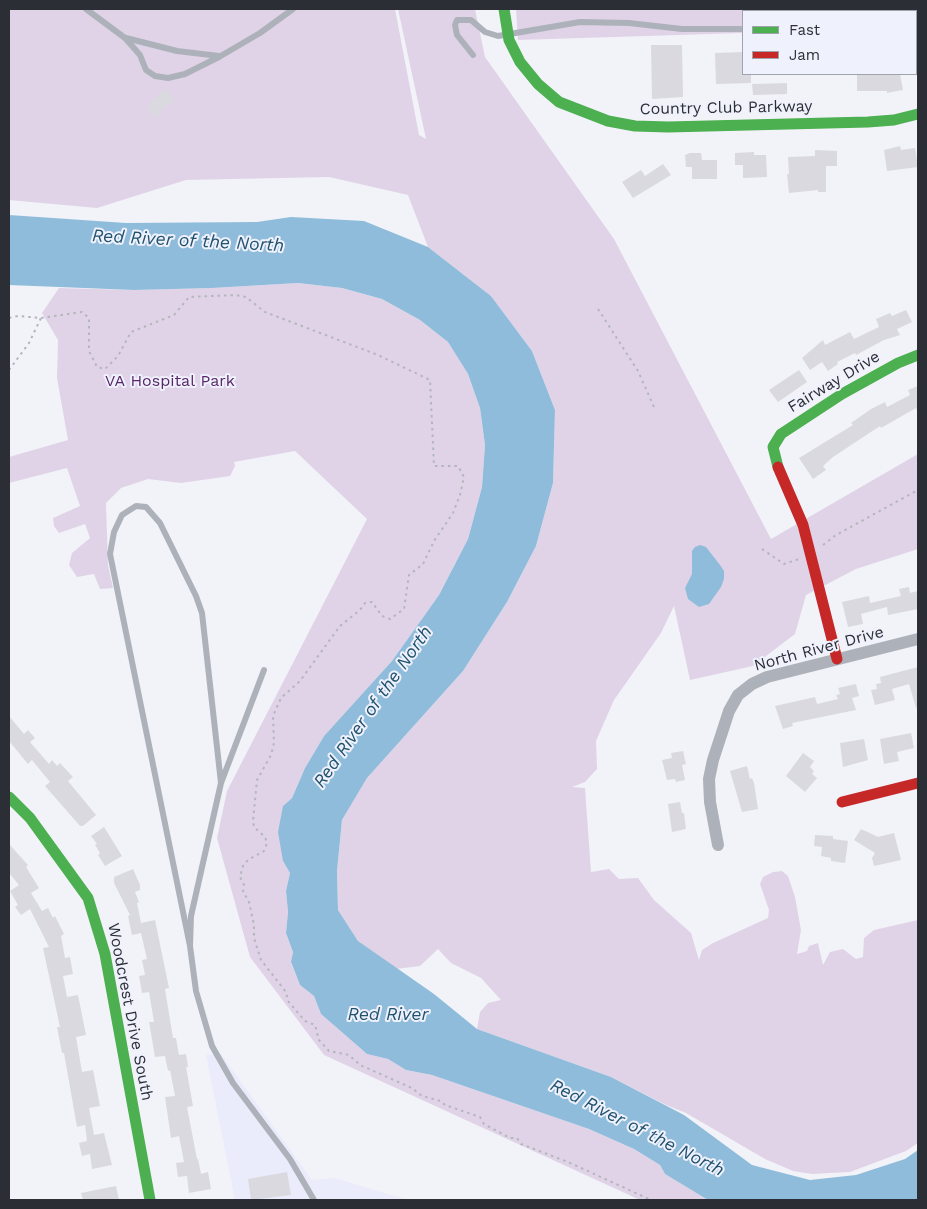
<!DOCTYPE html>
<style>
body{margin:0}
#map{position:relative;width:927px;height:1209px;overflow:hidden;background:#f2f3f9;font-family:"Work Sans",sans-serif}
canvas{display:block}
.frame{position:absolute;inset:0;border:10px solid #2c2e35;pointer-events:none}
.legend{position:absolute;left:742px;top:10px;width:175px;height:65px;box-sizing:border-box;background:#eff1fc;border:1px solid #a1a3ac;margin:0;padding:6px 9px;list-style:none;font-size:15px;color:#2c2e35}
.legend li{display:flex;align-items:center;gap:10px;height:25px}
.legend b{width:25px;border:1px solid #a1a3ac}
</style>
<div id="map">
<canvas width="927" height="1209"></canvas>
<div class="frame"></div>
<ul class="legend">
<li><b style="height:6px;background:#4caf50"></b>Fast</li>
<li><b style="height:6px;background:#c62828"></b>Jam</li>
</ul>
</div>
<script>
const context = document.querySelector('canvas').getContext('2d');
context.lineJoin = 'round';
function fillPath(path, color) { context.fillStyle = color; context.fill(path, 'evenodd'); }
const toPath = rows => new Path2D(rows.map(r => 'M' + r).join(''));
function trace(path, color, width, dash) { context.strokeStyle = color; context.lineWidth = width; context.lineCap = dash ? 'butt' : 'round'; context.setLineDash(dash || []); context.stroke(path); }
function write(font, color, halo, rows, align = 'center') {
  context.font = font + ' "Work Sans",sans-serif'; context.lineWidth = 4; context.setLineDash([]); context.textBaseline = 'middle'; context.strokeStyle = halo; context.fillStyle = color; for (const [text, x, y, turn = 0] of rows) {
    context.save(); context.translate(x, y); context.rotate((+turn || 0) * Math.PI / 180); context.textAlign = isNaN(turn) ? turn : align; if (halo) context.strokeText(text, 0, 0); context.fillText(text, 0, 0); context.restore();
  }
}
fillPath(toPath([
 [221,1054,312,1180,335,1178,408,1200,235,1200,206,1055]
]), '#eaecfb');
fillPath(toPath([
 [9,9,395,9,419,135,426,139,398,9,475,9,485,57,614,239,771,539,918,454,918,549,856,569,806,595,795,634,753,666,690,680,674,606,661,633,614,700,596,741,597,769,585,782,572,787,585,788,591,872,609,869,619,879,638,878,654,900,691,933,699,960,702,950,713,943,768,918,769,910,760,884,763,877,773,872,782,871,788,876,795,897,801,930,797,954,807,951,809,946,818,943,823,965,830,952,843,949,856,959,863,957,864,938,874,930,918,920,918,1143,906,1151,850,1172,812,1174,793,1171,765,1159,686,1113,666,1105,611,1077,477,1029,480,1012,488,1003,501,1000,481,978,451,963,438,949,420,966,396,969,358,941,338,910,337,871,342,820,367,778,463,671,507,602,536,546,553,483,555,410,532,351,491,296,428,247,408,195,329,177,186,180,97,208,9,200],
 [516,9,918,9,913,11,743,11,743,33,518,40],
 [298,283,342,288,382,299,420,320,448,342,468,374,480,408,485,445,482,487,468,539,439,595,392,661,324,736,305,768,292,798,283,806,283,861,290,873,286,891,288,912,286,933,293,952,291,963,300,985,314,996,321,1014,367,1054,388,1059,406,1070,432,1075,589,1129,634,1149,660,1165,665,1174,708,1200,640,1200,324,1055,250,957,217,838,227,791,367,519,295,451,234,462,235,466,230,476,181,483,148,479,121,488,106,503,108,565,113,588,100,589,94,574,77,577,69,565,72,553,90,538,85,524,59,533,54,526,53,518,80,506,67,468,9,483,9,457,68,440,57,378,58,340,42,313,59,288,134,290,212,288]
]), '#e0d3e7');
fillPath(toPath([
 [9,215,126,223,257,222,291,217,364,221,428,247,491,296,532,351,555,410,553,483,536,546,507,602,463,671,367,778,342,820,337,871,338,910,358,941,434,994,477,1029,611,1077,684,1115,752,1165,810,1180,856,1175,905,1159,918,1150,918,1200,708,1200,665,1174,660,1165,634,1149,589,1129,432,1075,406,1070,388,1059,367,1054,321,1014,314,996,300,985,291,962,293,952,286,933,288,912,286,891,290,873,283,861,278,832,283,806,292,798,305,768,324,736,392,661,439,595,468,539,482,487,485,445,480,408,468,374,448,342,420,320,382,299,342,288,298,283,212,288,134,290,9,285],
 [700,545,706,547,720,565,724,571,724,579,721,587,709,604,699,607,688,599,685,588,692,574,692,551,695,547]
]), '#8fbcda');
fillPath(toPath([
 [651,45,682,45,683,97,652,99],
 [743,52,743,74,751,74,751,83,716,84,715,53],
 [857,74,900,74,903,90,887,93,887,91,857,91],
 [787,83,787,94,753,95,752,84],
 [165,89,175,99,155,117,146,106],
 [900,146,901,150,915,148,918,167,887,171,884,150],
 [815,150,837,151,837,166,826,166,826,192,818,192,818,190,789,193,787,174,789,174,788,157,815,156],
 [754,152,754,155,766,155,767,177,743,178,743,165,735,165,735,153],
 [690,153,701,153,702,160,717,160,717,179,692,179,692,167,686,167,685,155],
 [663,164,671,175,633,198,622,182,641,170,645,176],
 [906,310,912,322,897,329,900,335,884,340,856,355,855,353,837,362,838,364,828,371,822,362,810,370,802,358,823,340,825,345,850,332,854,339,879,327,876,319,890,313,892,316],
 [799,370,807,382,778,402,769,390],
 [918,386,918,414,916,408,881,428,880,426,833,457,823,466,826,470,813,479,799,458,853,425,851,423,871,409,885,402,887,407,910,395,908,390],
 [909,587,910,593,918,591,918,609,888,615,887,607,861,614,863,624,848,627,842,602,869,596,870,603,901,596,899,589],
 [918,667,918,707,916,708,909,684,892,689,895,700,875,705,871,690,877,689,876,684,881,683,880,677],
 [856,684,859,696,852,698,856,710,792,723,793,726,783,729,775,706,815,697,817,704,838,699,836,695,840,694,838,688],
 [9,716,24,734,28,730,35,738,30,742,49,764,52,760,57,766,60,763,73,777,68,781,96,815,83,826,80,826,45,786,50,782,32,760,28,764,9,741],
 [911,733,914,748,897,752,899,761,884,764,880,739],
 [864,739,868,760,843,767,840,743],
 [683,751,686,764,682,765,685,780,676,782,675,779,667,780,662,760,672,758,671,753],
 [803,753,814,761,810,767,814,771,812,774,817,778,805,792,786,776],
 [747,766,750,779,752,778,754,783,758,809,742,812,730,771],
 [680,802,682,813,684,813,686,829,672,832,668,804],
 [104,827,122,856,105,866,98,855,100,853,95,845,97,844,91,836],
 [861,829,878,837,894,833,901,860,874,866,872,858,875,853,854,840],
 [815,835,833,836,833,839,848,841,845,863,831,861,831,858,821,856,822,847,814,846],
 [9,844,28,865,26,867,39,888,31,893,42,911,48,908,53,918,55,916,64,934,61,936,65,958,70,957,73,974,63,976,67,997,78,995,86,1035,76,1037,82,1072,93,1070,100,1106,89,1108,94,1135,104,1133,112,1165,92,1169,90,1154,82,1156,79,1143,87,1141,85,1125,77,1127,64,1053,62,1053,57,1027,60,1027,43,948,49,947,30,909,21,915,15,907,18,905,10,891,19,885,9,873],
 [133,869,140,885,140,890,135,892,139,902,137,903,141,923,155,920,169,988,165,989,173,1038,176,1038,179,1055,186,1054,188,1067,186,1067,193,1106,187,1107,197,1159,198,1159,201,1174,208,1172,211,1189,189,1193,187,1176,178,1177,176,1163,184,1162,179,1136,171,1138,165,1097,175,1096,170,1070,168,1071,165,1056,155,1057,149,1022,154,1022,149,992,142,993,139,976,145,975,142,960,147,959,141,933,132,935,128,916,130,915,114,883,114,877],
 [287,1172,291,1195,251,1200,248,1179],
 [116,1186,119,1200,83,1200,81,1193]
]), '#d9d9df');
trace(toPath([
 [598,309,638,371,654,407],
 [9,318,18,316,41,318,82,312,89,318,89,351,97,367,105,369,118,356,131,332,174,315,189,297,236,295,246,297,265,312,378,355,430,380,434,466,458,466,464,477,460,495,453,513,434,541,423,564,409,575,404,609,390,619,382,616,372,602,365,603,360,610,340,626,300,681,281,698,273,716,274,743,271,755,257,780,253,821,254,827,265,837,267,843,264,851,248,860,243,866,240,877,244,885,243,891,249,902,254,925,254,938,261,960,286,992,288,1001,305,1021,315,1025,319,1040,329,1051,349,1055,360,1065,412,1088,422,1096,441,1101,445,1105,480,1117,484,1124,510,1138,517,1138,521,1144,568,1162,651,1200],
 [9,370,29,343,41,318],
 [823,545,836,535,918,490],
 [762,549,784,564,799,559]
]), '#b3b7bd', 2, [2.5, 4]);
trace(toPath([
 [86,9,125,38,140,55,146,70,155,76,168,78,185,74,219,57,260,33,293,9],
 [886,11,888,9],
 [126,38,177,51,219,56],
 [473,55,457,35,455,25,457,20,471,20,485,32,498,36,580,22,629,23,682,29,743,29],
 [264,670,221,783,191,916,190,946,196,991,212,1046,233,1083,290,1159,314,1200],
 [190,946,110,554,114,532,122,515,136,506,146,507,160,523,196,596,202,613,221,783]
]), '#adb2ba', 6);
trace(toPath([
 [718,845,710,802,709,779,713,760,729,711,738,695,752,684,767,677,918,639]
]), '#adb2ba', 12);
trace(toPath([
 [504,9,509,40,520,62,538,84,559,102,608,121,635,126,668,127,868,122,894,120,918,114],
 [778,467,773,447,781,434,842,394,898,363,918,355],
 [9,797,30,818,88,898,105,954,150,1200]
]), '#4caf50', 11);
trace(toPath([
 [778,467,803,525,837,659],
 [842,802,918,783]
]), '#c62828', 11);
write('16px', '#2c2e35', '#eff1fc', [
 ["Country Club Parkway",726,108,-1],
 ["Fairway Drive",834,382,-31],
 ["North River Drive",819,649,-15],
 ["Woodcrest Drive South",130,1012,79]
]);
write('16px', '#592768', '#eff1fc', [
 ["VA Hospital Park",170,381]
]);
write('italic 18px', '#21536f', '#eff1fc', [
 ["Red River of the North",188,241,3],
 ["Red River of the North",373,707,-55],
 ["Red River",388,1015],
 ["Red River of the North",637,1128,27]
]);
</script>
